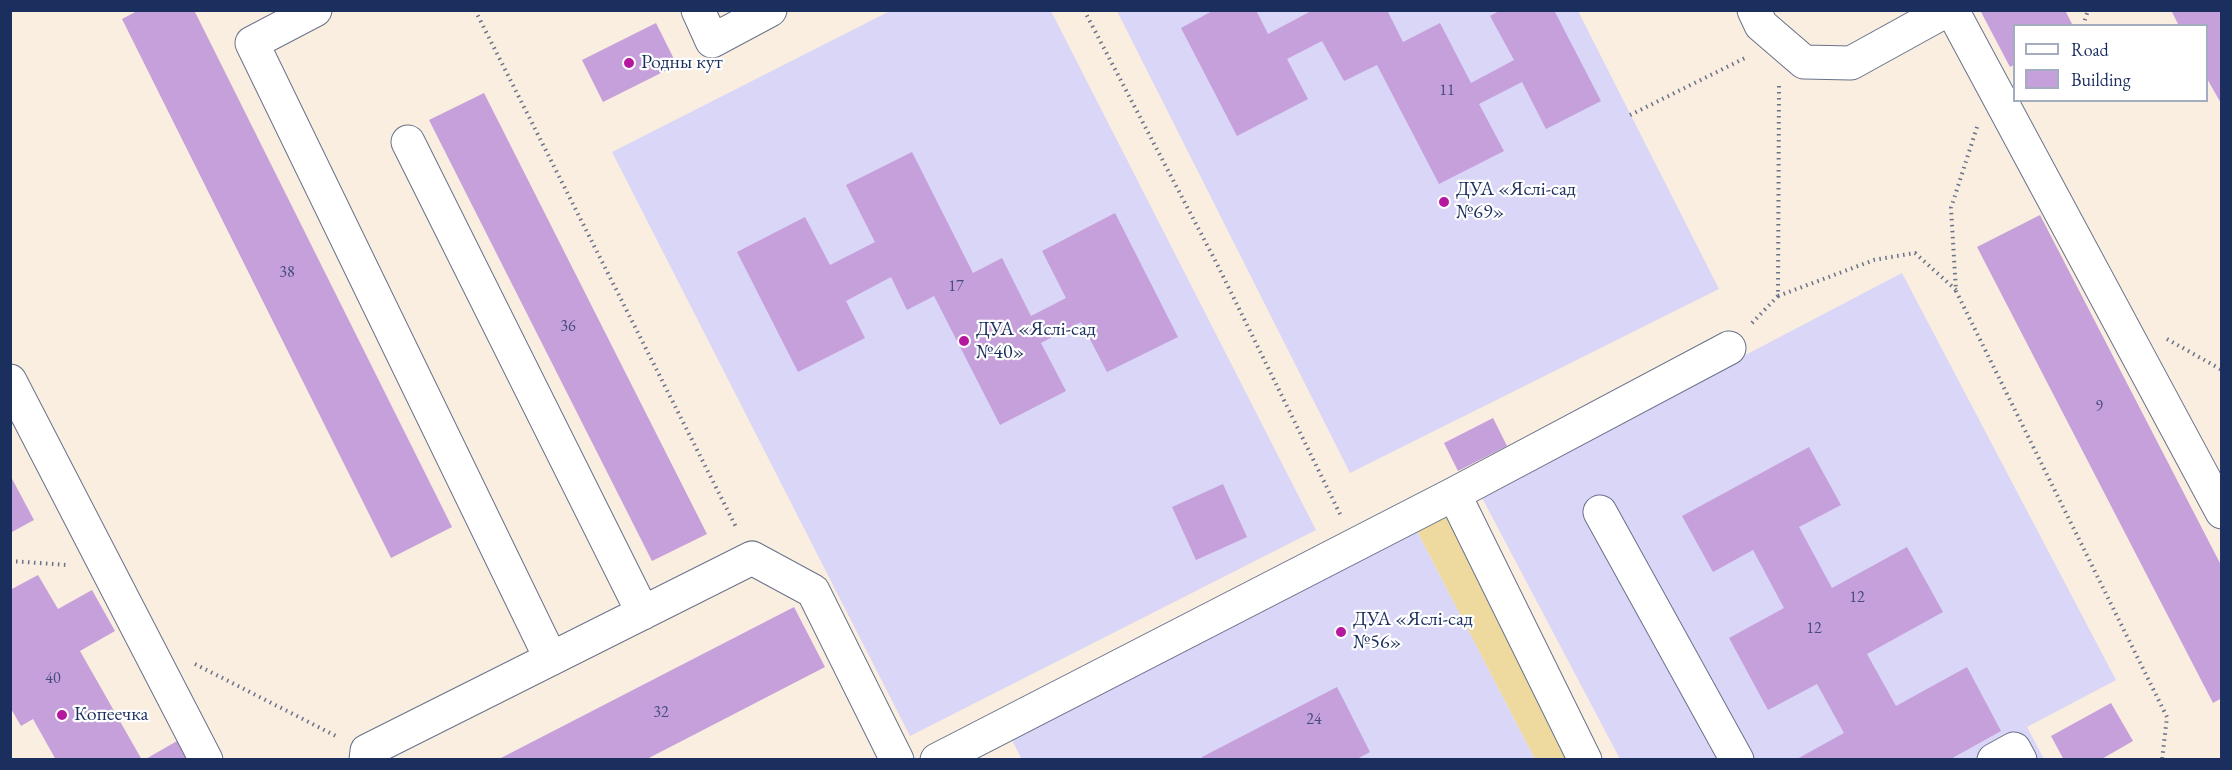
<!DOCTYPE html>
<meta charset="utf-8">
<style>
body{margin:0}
#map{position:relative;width:2232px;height:770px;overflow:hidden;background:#f9eedf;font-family:"EB Garamond",serif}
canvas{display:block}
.frame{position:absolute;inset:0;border:12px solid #1b2f5e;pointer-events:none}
.legend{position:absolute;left:2013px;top:24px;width:195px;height:78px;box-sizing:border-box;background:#fff;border:2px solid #a4acbf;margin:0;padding:8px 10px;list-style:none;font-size:18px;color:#1b2f5e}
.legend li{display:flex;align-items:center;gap:12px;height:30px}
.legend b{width:30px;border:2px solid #a4acbf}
</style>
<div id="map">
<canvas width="2232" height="770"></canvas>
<div class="frame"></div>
<ul class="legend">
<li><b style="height:8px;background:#fff"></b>Road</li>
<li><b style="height:16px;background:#c6a0db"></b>Building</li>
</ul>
</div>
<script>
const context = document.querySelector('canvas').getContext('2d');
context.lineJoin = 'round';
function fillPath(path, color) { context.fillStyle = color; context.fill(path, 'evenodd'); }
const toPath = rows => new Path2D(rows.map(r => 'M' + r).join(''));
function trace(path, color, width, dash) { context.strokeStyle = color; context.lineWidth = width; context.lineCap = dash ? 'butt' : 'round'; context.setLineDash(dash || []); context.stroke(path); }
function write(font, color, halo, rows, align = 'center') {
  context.font = font + ' "EB Garamond",serif'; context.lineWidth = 4.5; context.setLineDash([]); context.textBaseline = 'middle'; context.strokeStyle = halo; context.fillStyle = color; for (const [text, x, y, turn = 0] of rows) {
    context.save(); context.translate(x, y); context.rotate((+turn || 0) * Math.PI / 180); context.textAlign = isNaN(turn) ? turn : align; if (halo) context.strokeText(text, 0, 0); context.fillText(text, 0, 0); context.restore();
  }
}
fillPath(toPath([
 [890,11,1051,11,1316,530,910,736,612,152],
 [1117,11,1578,11,1719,289,1350,473],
 [1902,273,2116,680,2027,727,2044,759,1620,759,1480,494],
 [1416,529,1535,759,1022,760,1010,736]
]), '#dad6f7');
fillPath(toPath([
 [1454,494,1585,759,1535,759,1416,529]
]), '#eeda9e');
fillPath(toPath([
 [139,10,194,10,452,527,391,558,122,19],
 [1214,10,1256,10,1268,34,1313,10,1387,10,1403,42,1440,23,1471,83,1514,60,1490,16,1501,10,1554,10,1601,101,1546,129,1522,82,1479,104,1504,151,1439,184,1377,65,1344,81,1322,41,1287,59,1308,99,1237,136,1181,28],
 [1980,10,2065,10,2073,26,2014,26,2014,65,2010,67],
 [2171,10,2222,10,2222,105,2206,77,2206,26,2179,26],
 [656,23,677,65,603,102,582,60],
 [484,93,707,534,652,561,429,120],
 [912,152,973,273,1002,258,1031,316,1066,298,1042,251,1115,213,1178,337,1107,372,1081,322,1041,343,1066,391,1000,425,934,296,907,310,891,277,846,301,865,338,798,372,737,252,805,217,830,265,875,242,846,185],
 [2040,215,2222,567,2222,698,2213,703,1977,247],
 [1493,418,1507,446,1458,471,1444,443],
 [1809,447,1841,505,1799,527,1832,588,1907,547,1943,612,1867,654,1896,706,1967,667,2001,731,1949,760,1795,760,1844,733,1817,684,1768,710,1729,638,1784,608,1753,550,1713,572,1682,516],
 [10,475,34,520,10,533],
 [1223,484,1247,537,1196,560,1172,507],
 [38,575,58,609,92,590,115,631,80,651,142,760,56,760,33,719,21,726,10,707,10,590],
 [794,607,825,667,645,760,497,760],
 [1337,687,1370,752,1355,760,1203,760,1202,757],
 [2111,703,2133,741,2100,760,2064,760,2051,736],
 [177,741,187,760,144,760]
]), '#c6a0db');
const minor = toPath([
 [315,10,252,43,551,659],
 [698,10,712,41,770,10],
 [1754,10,1761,25,1804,62,1851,63,1947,10],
 [1952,10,2222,512],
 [408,142,643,613],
 [10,381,206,760],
 [1454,494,1585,760],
 [1600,512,1737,760],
 [366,760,367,751,752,558,813,591,897,760],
 [937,760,1454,494,1729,348],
 [1994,760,2014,749,2020,760]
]);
trace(minor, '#69728b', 35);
trace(toPath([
 [475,10,737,529],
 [1084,10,1218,266,1341,516],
 [2083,26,2088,10],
 [1630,115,1747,57],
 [1977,127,1951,208,1956,291,2167,717,2162,760],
 [1778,296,1874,260,1915,253,1956,290],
 [1752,323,1778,296,1779,86],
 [2167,339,2222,370],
 [10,561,67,565],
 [195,664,338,737]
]), '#69728b', 4, [1.5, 4.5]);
trace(minor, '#fff', 33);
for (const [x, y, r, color] of [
 [629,63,6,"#b5179e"],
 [1444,202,6,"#b5179e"],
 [964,341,6,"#b5179e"],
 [1341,632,6,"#b5179e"],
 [62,715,6,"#b5179e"]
]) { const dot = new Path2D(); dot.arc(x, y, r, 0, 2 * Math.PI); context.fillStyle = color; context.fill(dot); trace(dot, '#fff', 2); }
write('16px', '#464b7d', null, [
 ["11",1447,91],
 ["38",287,273],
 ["17",956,287],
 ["36",568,327],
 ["9",2099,407],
 ["12",1857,598],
 ["12",1814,629],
 ["40",53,679],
 ["32",661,713],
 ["24",1314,720]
]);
write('20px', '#1b2f5e', '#fff', [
 ["Родны кут",641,63],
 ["ДУА «Яслі-сад",1456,190],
 ["№69»",1456,213],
 ["ДУА «Яслі-сад",976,330],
 ["№40»",976,353],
 ["ДУА «Яслі-сад",1353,620],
 ["№56»",1353,643],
 ["Копеечка",74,715]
], 'left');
</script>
